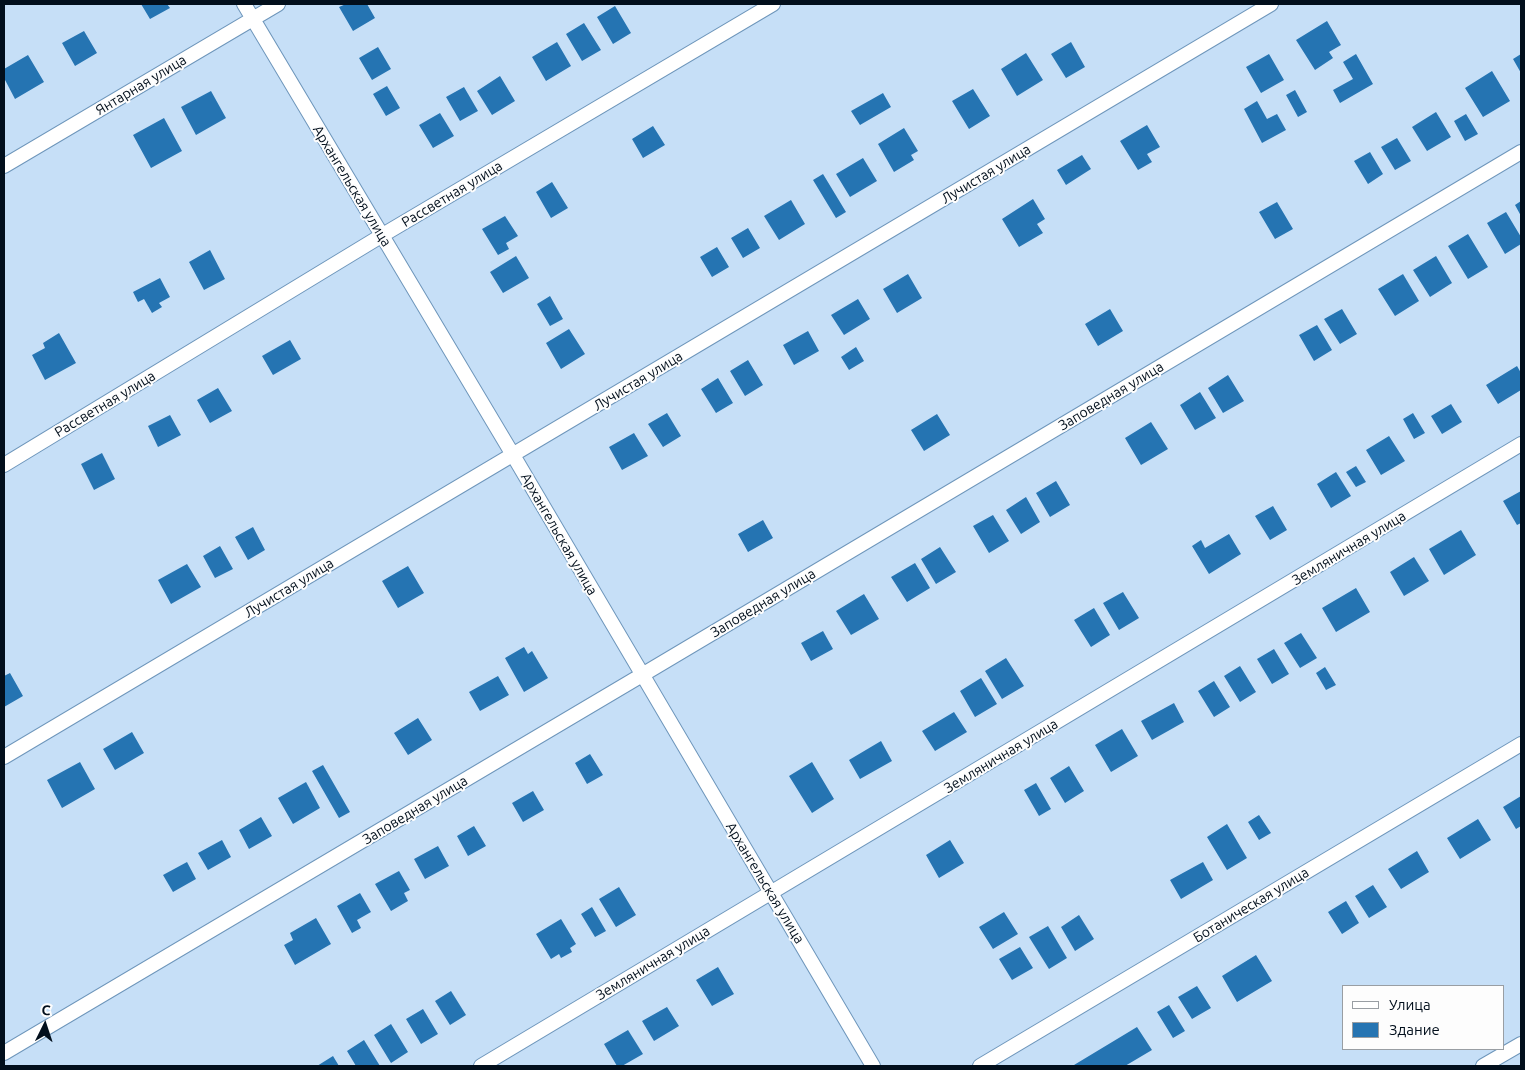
<!DOCTYPE html>
<meta charset="utf-8">
<style>
body{margin:0}
#map{position:relative;width:1525px;height:1070px;overflow:hidden;background:#c6dff7;font-family:Ubuntu,sans-serif}
canvas{display:block}
.frame{position:absolute;inset:0;border:5px solid #020f1c;pointer-events:none}
.legend{position:absolute;left:1342px;top:985px;width:162px;height:65px;box-sizing:border-box;background:#fdfdfd;border:1px solid #999ea3;margin:0;padding:6px 9px;list-style:none;font-size:15px;color:#020f1c}
.legend li{display:flex;align-items:center;gap:10px;height:25px}
.legend b{width:25px;border:1px solid #999ea3}
.north{position:absolute;left:20px;top:1000px;width:50px;height:50px;-webkit-text-stroke:4px #fdfdfd;paint-order:stroke;rotate:4deg;font-size:14px;font-weight:700;line-height:20px;text-align:center;color:#020f1c}
.north::after{content:'';display:block;margin:auto;width:18px;height:22px;background:#020f1c;clip-path:polygon(50% 0,100% 100%,50% 72%,0 100%)}
</style>
<div id="map">
<canvas width="1525" height="1070"></canvas>
<div class="frame"></div>
<ul class="legend">
<li><b style="height:6px;background:#fff"></b>Улица</li>
<li><b style="height:14px;background:#2574b2"></b>Здание</li>
</ul>
<div class="north">С</div>
</div>
<script>
const context = document.querySelector('canvas').getContext('2d');
context.lineJoin = 'round';
function fillPath(path, color) { context.fillStyle = color; context.fill(path, 'evenodd'); }
const toPath = rows => new Path2D(rows.map(r => 'M' + r).join(''));
function trace(path, color, width, dash) { context.strokeStyle = color; context.lineWidth = width; context.lineCap = dash ? 'butt' : 'round'; context.setLineDash(dash || []); context.stroke(path); }
function write(font, color, halo, rows, align = 'center') {
  context.font = font + ' Ubuntu,sans-serif'; context.lineWidth = 4; context.setLineDash([]); context.textBaseline = 'middle'; context.strokeStyle = halo; context.fillStyle = color; for (const [text, x, y, turn = 0] of rows) {
    context.save(); context.translate(x, y); context.rotate((+turn || 0) * Math.PI / 180); context.textAlign = isNaN(turn) ? turn : align; if (halo) context.strokeText(text, 0, 0); context.fillText(text, 0, 0); context.restore();
  }
}
fillPath(toPath([
 [141,4,167,4,170,8,150,19],
 [346,4,367,4,375,18,353,31,339,7],
 [615,6,631,33,613,44,597,17],
 [1327,21,1341,45,1329,52,1333,58,1315,70,1296,40],
 [584,23,601,50,582,61,566,34],
 [84,31,97,53,75,66,62,43],
 [557,42,571,66,546,81,532,57],
 [1071,42,1085,67,1066,78,1051,54],
 [378,47,391,69,372,80,359,58],
 [1026,53,1043,80,1017,96,1001,69],
 [1269,54,1284,80,1261,93,1246,67],
 [1356,54,1373,84,1340,103,1333,90,1353,79,1343,62],
 [1521,54,1521,73,1513,59],
 [28,55,44,82,15,99,4,78,4,69],
 [1492,71,1510,101,1483,117,1465,88],
 [500,76,515,101,492,115,477,91],
 [387,86,400,108,386,116,373,94],
 [464,87,478,111,460,121,446,97],
 [973,89,990,116,969,129,952,101],
 [1295,90,1307,112,1298,117,1286,95],
 [211,91,226,118,196,135,181,107],
 [883,93,891,107,860,125,851,111],
 [1257,101,1267,119,1277,114,1286,130,1262,143,1244,109],
 [1436,112,1451,137,1427,151,1412,127],
 [440,113,454,136,433,148,419,125],
 [1466,114,1478,134,1465,141,1454,121],
 [164,118,182,151,151,168,133,135],
 [1147,125,1160,147,1147,154,1152,162,1138,170,1120,141],
 [653,126,665,145,643,158,632,139],
 [904,128,918,151,911,155,914,160,894,172,878,144],
 [1397,138,1411,161,1395,170,1381,147],
 [1370,152,1383,174,1368,184,1354,161],
 [1082,155,1091,169,1066,185,1057,170],
 [863,158,877,181,850,197,836,174],
 [823,174,846,212,836,218,813,180],
 [552,182,568,208,551,218,536,192],
 [1033,199,1045,219,1037,224,1043,233,1019,247,1002,219],
 [791,200,805,224,779,240,764,216],
 [1521,201,1521,216,1515,205],
 [1277,202,1293,229,1275,239,1259,212],
 [1506,212,1521,237,1521,244,1505,254,1487,223],
 [505,216,518,236,506,243,509,249,498,255,482,229],
 [748,228,760,248,743,258,731,238],
 [1468,234,1488,267,1468,279,1448,246],
 [717,247,729,267,712,277,700,257],
 [210,250,225,279,204,290,189,262],
 [516,256,529,278,503,293,490,272],
 [1436,256,1452,283,1430,297,1413,270],
 [908,274,922,298,897,313,883,289],
 [1403,274,1419,301,1395,316,1378,289],
 [160,278,170,297,159,303,162,307,152,313,144,299,138,302,133,292],
 [550,296,563,319,550,326,537,304],
 [858,299,870,319,844,335,831,315],
 [1110,309,1123,331,1098,346,1085,324],
 [1342,309,1357,334,1340,344,1324,319],
 [1317,325,1332,350,1314,361,1299,335],
 [569,329,585,354,561,369,546,343],
 [808,331,819,351,794,365,783,345],
 [59,333,76,363,45,380,32,355,45,348,43,343],
 [290,340,301,359,273,375,262,356],
 [856,347,864,361,849,370,841,357],
 [748,360,763,385,745,396,730,371],
 [1517,366,1521,373,1521,390,1498,404,1486,385],
 [1228,375,1244,401,1223,413,1208,388],
 [718,378,733,403,716,413,701,389],
 [218,388,232,411,210,423,197,400],
 [1200,392,1216,418,1195,430,1180,405],
 [1451,404,1462,422,1442,434,1431,416],
 [667,413,681,436,663,447,648,424],
 [1413,413,1425,433,1414,439,1403,419],
 [937,414,950,435,924,451,911,430],
 [170,415,181,435,158,447,148,426],
 [1151,422,1168,449,1141,465,1125,438],
 [634,433,648,456,622,470,609,447],
 [1389,436,1405,461,1381,475,1366,450],
 [102,453,115,479,94,490,81,464],
 [1356,466,1366,482,1356,487,1346,472],
 [1336,472,1351,496,1331,508,1317,484],
 [1056,481,1070,505,1050,517,1036,493],
 [1521,491,1521,523,1517,525,1503,501],
 [1026,497,1040,522,1021,534,1006,510],
 [1273,506,1287,530,1270,540,1255,516],
 [993,515,1009,541,989,553,973,526],
 [763,520,773,538,748,552,738,534],
 [253,527,265,550,248,560,235,537],
 [1461,530,1476,555,1444,575,1429,549],
 [1229,534,1241,554,1209,574,1192,546,1201,540,1205,548],
 [220,546,233,569,215,578,203,556],
 [940,547,956,572,936,584,921,559],
 [1414,557,1429,581,1404,596,1390,572],
 [915,563,930,588,907,602,891,577],
 [187,564,201,587,171,604,158,580],
 [408,566,424,593,398,608,382,581],
 [1356,588,1370,612,1336,632,1322,608],
 [1123,592,1139,618,1119,630,1103,603],
 [864,594,879,619,851,635,836,611],
 [1094,608,1110,635,1091,647,1074,620],
 [823,631,833,649,811,661,801,643],
 [1301,633,1317,658,1300,668,1284,643],
 [524,647,528,654,532,651,548,678,524,692,505,658],
 [1274,649,1289,674,1272,684,1257,659],
 [1006,658,1024,686,1002,699,985,671],
 [1240,666,1256,692,1240,702,1224,676],
 [1325,667,1336,685,1326,690,1316,673],
 [10,673,23,696,4,707,4,676],
 [498,676,509,695,480,711,469,692],
 [981,678,997,704,975,717,960,691],
 [1214,681,1230,707,1214,717,1198,691],
 [1174,703,1184,722,1152,740,1141,721],
 [954,712,967,732,935,751,922,731],
 [418,718,432,740,408,755,394,733],
 [1122,729,1138,756,1111,772,1095,745],
 [132,732,144,753,115,770,103,749],
 [881,741,892,761,860,779,849,760],
 [590,754,603,775,587,784,575,763],
 [80,762,95,789,62,808,47,780],
 [812,762,834,799,812,813,789,776],
 [323,765,350,812,339,818,312,771],
 [1069,766,1084,791,1065,803,1050,778],
 [306,782,320,808,293,824,278,798],
 [1036,783,1051,809,1039,816,1024,790],
 [533,791,544,810,523,822,512,803],
 [1521,796,1521,826,1516,829,1503,807],
 [1259,815,1271,833,1259,840,1248,822],
 [261,817,272,836,249,849,239,830],
 [1478,819,1491,840,1460,859,1447,838],
 [1227,824,1247,858,1227,870,1207,837],
 [474,826,486,846,468,856,457,836],
 [222,840,231,857,208,870,198,853],
 [950,840,964,863,939,878,926,855],
 [438,846,449,866,425,879,414,859],
 [1417,851,1429,872,1401,889,1388,869],
 [187,862,196,879,173,892,163,875],
 [1203,862,1213,880,1181,899,1170,880],
 [399,871,410,890,404,893,408,901,391,911,375,884],
 [1373,885,1387,907,1369,918,1355,896],
 [619,887,636,915,616,927,599,899],
 [360,893,371,912,357,920,361,928,352,933,337,906],
 [1346,901,1359,923,1342,934,1328,912],
 [592,907,606,931,595,937,581,914],
 [1004,912,1018,934,993,949,979,927],
 [1079,915,1094,939,1075,951,1061,927],
 [316,918,331,944,295,965,284,945,293,940,290,933],
 [561,919,576,944,570,948,572,952,561,958,559,954,551,959,536,934],
 [1048,926,1067,958,1049,969,1029,937],
 [1020,947,1033,968,1012,980,999,959],
 [1256,955,1272,981,1237,1002,1222,976],
 [718,967,734,994,712,1006,696,980],
 [1197,986,1211,1008,1192,1019,1178,997],
 [451,991,466,1015,450,1025,435,1001],
 [1169,1005,1185,1031,1173,1038,1157,1012],
 [667,1007,679,1026,654,1041,642,1021],
 [423,1009,438,1034,421,1044,406,1019],
 [391,1024,408,1052,391,1063,374,1035],
 [1137,1027,1152,1050,1125,1066,1075,1066,1074,1065],
 [628,1030,643,1054,622,1066,617,1066,604,1044],
 [364,1040,380,1066,356,1066,347,1051],
 [333,1056,339,1066,317,1066]
]), '#2574b2');
const street = toPath([
 [244,4,513,455,873,1066],
 [4,166,278,4],
 [4,465,381,236,773,4],
 [4,757,1271,4],
 [4,1053,642,675,1521,152],
 [481,1066,1521,444],
 [980,1066,1521,744],
 [1483,1066,1521,1044]
]);
trace(street, '#6e96bb', 16);
trace(street, '#fff', 14);
write('14px', '#020f1c', '#fdfdfd', [
 ["Янтарная улица",141,85,-31],
 ["Лучистая улица",986,174,-31],
 ["Архангельская улица",352,186,59],
 ["Рассветная улица",452,194,-31],
 ["Лучистая улица",638,381,-31],
 ["Заповедная улица",1111,396,-31],
 ["Рассветная улица",105,404,-31],
 ["Архангельская улица",559,534,60],
 ["Земляничная улица",1349,548,-31],
 ["Лучистая улица",289,588,-31],
 ["Заповедная улица",763,603,-31],
 ["Земляничная улица",1001,756,-31],
 ["Заповедная улица",415,810,-31],
 ["Архангельская улица",765,883,59],
 ["Ботаническая улица",1251,905,-31],
 ["Земляничная улица",653,963,-31]
]);
</script>
